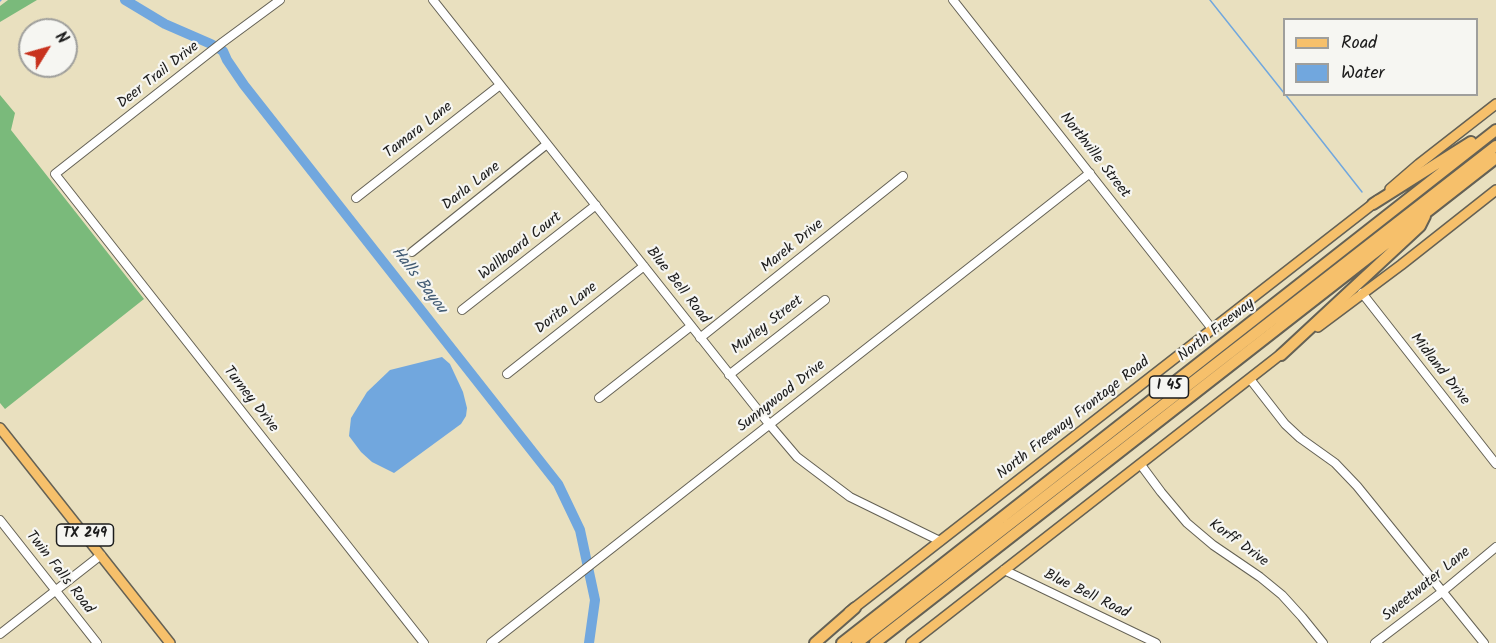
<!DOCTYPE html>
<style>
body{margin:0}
#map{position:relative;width:1496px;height:643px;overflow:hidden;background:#e9e0bf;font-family:Kalam,sans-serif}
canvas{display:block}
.legend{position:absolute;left:1283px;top:18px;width:195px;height:78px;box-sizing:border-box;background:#f6f6f2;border:2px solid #9f9f9c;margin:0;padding:8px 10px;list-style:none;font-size:18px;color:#1c1c1c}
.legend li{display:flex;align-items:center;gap:12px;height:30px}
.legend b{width:30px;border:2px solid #9f9f9c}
.north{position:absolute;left:18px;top:18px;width:60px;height:60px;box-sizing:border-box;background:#f6f6f2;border:2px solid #9f9f9c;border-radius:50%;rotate:53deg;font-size:16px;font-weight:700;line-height:24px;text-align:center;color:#1c1c1c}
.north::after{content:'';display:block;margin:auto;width:21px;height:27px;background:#c8321e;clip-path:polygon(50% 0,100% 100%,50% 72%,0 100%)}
</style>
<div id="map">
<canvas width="1496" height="643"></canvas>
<ul class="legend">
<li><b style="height:8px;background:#f6c06b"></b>Road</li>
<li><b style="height:16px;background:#71a7de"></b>Water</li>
</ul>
<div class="north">N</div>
</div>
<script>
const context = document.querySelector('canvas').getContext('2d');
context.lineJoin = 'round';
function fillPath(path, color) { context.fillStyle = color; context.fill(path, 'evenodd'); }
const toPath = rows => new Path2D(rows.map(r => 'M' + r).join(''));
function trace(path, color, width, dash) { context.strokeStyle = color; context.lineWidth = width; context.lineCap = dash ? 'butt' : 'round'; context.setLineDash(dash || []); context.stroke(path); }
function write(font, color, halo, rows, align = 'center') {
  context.font = font + ' Kalam,sans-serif'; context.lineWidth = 4.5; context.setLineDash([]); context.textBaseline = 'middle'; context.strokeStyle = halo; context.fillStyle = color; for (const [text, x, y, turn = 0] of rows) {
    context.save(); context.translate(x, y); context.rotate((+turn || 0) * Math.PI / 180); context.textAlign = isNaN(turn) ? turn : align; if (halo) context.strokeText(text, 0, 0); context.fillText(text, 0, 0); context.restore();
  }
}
fillPath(toPath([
 [8,0,37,0,0,22,0,6],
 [0,95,15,113,11,130,144,299,5,409,0,403]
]), '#7aba7b');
fillPath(toPath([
 [442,357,450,364,463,392,467,408,466,416,461,424,394,473,372,462,361,452,349,436,351,418,367,392,390,370]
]), '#71a7de');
trace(toPath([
 [1210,0,1284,93],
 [0,1,1,0],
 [1285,94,1362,192]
]), '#71a7de', 1.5);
trace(toPath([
 [125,0,165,24,211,44,223,51,227,60,244,85,558,484,580,530,595,600,589,643]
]), '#71a7de', 10);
const minor = toPath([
 [280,0,223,42,55,174,424,643],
 [433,0,769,424,797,457,850,497,940,541],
 [953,0,1213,330],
 [356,198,500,85],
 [412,252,547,144],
 [1362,293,1496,464],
 [462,310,596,205],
 [700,338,903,176],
 [507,374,644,266],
 [729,375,825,300],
 [1250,379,1285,424,1300,438,1335,463,1357,486,1484,643],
 [599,398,691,326],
 [1141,465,1161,492,1187,523,1213,545,1260,577,1282,595,1302,617,1323,643],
 [0,520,97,643],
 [1004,570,1156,643],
 [0,634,101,555],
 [491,643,1090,173],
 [1375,643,1442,592,1496,547]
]);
const major = toPath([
 [1390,189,1419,164,1496,104],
 [1318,327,1401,265,1496,190],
 [0,428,170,643],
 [849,612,1378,200],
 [911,643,1285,351]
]);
const highway = toPath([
 [1373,204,1471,142],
 [1281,355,1420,226,1425,216],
 [815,643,855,608],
 [842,643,1496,130],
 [857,643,1496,146],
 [875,643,1496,158]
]);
trace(minor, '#646155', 10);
trace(major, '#646155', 12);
trace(highway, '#646155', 14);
trace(minor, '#fff', 8);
trace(major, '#f6c06b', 9);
trace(highway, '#f6c06b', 10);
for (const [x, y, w] of [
 [1169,387,39],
 [85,535,57]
]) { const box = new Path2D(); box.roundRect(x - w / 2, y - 11, w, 22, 4.5); context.fillStyle = '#f6f6f2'; context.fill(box); trace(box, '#1c1c1c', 1.5); }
write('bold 14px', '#1c1c1c', null, [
 ["I 45",1169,387],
 ["TX 249",85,535]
]);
write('15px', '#1c1c1c', '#f6f6f2', [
 ["Deer Trail Drive",159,76,-38],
 ["Tamara Lane",419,131,-38],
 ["Northville Street",1094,156,52],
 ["Darla Lane",472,187,-38],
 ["Wallboard Court",521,247,-38],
 ["Marek Drive",793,247,-39],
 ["Blue Bell Road",677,286,52],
 ["Dorita Lane",567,309,-38],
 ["Murley Street",768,326,-38],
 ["North Freeway",1217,331,-38],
 ["Midland Drive",1439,370,52],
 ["Sunnywood Drive",782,397,-38],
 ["Turney Drive",250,400,52],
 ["North Freeway Frontage Road",1074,419,-38],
 ["Korff Drive",1238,544,36],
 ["Twin Falls Road",59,573,52],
 ["Sweetwater Lane",1427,585,-39],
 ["Blue Bell Road",1086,595,26]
]);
write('italic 16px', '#425b73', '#f6f6f2', [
 ["Halls Bayou",418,281,52]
]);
</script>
